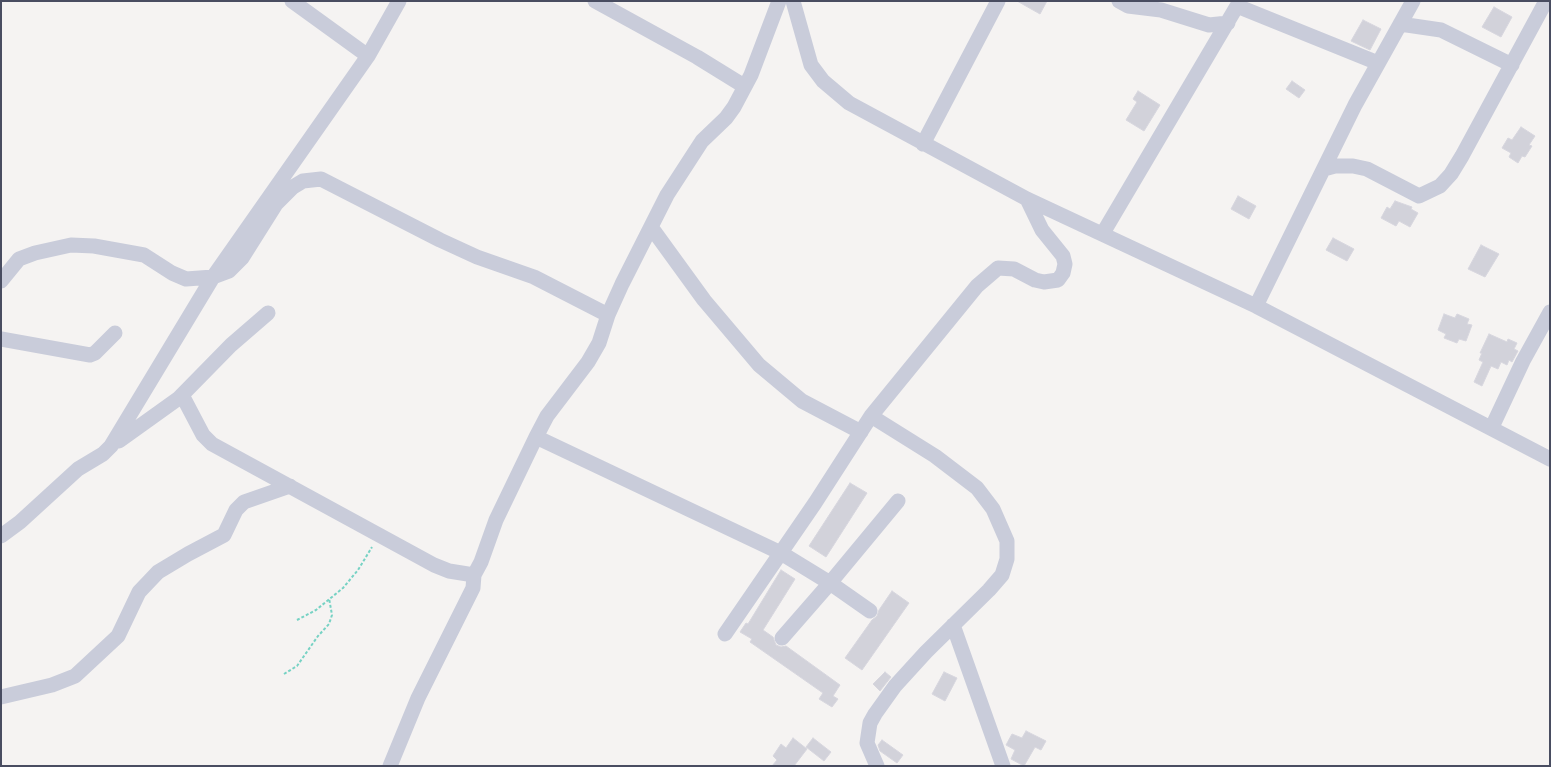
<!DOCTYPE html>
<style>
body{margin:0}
#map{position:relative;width:1551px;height:767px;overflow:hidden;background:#f5f3f2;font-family:Arial,sans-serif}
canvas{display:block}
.frame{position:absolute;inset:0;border:2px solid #494d61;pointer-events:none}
</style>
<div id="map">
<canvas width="1551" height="767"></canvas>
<div class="frame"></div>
</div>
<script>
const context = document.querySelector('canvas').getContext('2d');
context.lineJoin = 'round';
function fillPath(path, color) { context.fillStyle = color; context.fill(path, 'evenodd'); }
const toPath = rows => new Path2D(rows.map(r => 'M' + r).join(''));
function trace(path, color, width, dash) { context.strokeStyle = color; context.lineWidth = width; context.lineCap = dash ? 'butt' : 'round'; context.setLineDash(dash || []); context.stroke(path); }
const building = toPath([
 [1017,1,1047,1,1040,14,1017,1],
 [1494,7,1512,17,1501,37,1482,27,1494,7],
 [1363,20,1381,29,1370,50,1351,41,1363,20],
 [1292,81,1305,90,1299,98,1286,89,1292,81],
 [1138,91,1160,105,1144,131,1126,120,1137,102,1133,99,1138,91],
 [1521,127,1535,136,1529,145,1532,146,1525,157,1522,156,1518,163,1509,157,1511,153,1502,148,1508,138,1512,140,1521,127],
 [1238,196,1256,206,1249,219,1231,209,1238,196],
 [1395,201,1412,207,1411,209,1418,213,1410,227,1399,221,1396,226,1381,218,1387,207,1390,209,1395,201],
 [1333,238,1354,249,1347,261,1326,250,1333,238],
 [1481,245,1499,254,1485,277,1468,269,1481,245],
 [1444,314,1455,318,1457,314,1469,319,1467,324,1472,325,1466,341,1459,339,1457,343,1444,338,1446,334,1438,330,1444,314],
 [1489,334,1507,342,1508,339,1517,343,1514,349,1518,351,1512,362,1509,360,1507,365,1501,362,1498,369,1491,366,1482,386,1474,382,1483,362,1479,360,1482,353,1480,353,1489,334],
 [850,483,867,493,826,557,809,546,850,483],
 [781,570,795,579,763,630,773,637,776,645,781,647,786,646,840,685,833,696,838,699,832,707,819,699,823,693,750,642,752,639,740,632,746,623,748,624,781,570],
 [892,591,909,603,862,670,845,658,872,620,877,616,879,610,892,591],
 [885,672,891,677,880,691,873,684,885,672],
 [944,672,957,678,945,701,932,694,944,672],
 [1026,731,1046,741,1041,750,1035,747,1024,766,1011,759,1015,750,1006,745,1012,734,1022,738,1026,731],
 [793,738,807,749,794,766,772,766,777,760,773,756,781,744,786,748,793,738],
 [813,738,831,752,824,761,806,747,813,738],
 [882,740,903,755,897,763,880,751,878,745,882,740]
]);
fillPath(building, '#d2d2da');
trace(building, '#d7d6de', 1);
trace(toPath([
 [297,620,316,610,343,588,358,570,372,547],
 [284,674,297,666,318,636,329,624,332,615,329,598]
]), '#77d2c4', 2, [3, 2]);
trace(toPath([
 [292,1,368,56],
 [595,1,697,57,744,86],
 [793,1,811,65,823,81,849,103,1027,199,1256,306,1550,459],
 [1119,1,1128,6,1161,10,1209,25,1228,23],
 [1237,6,1378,63],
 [1400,24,1441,30,1512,65],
 [923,144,998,1],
 [1324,169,1335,166,1353,166,1367,169,1419,196,1440,186,1451,174,1462,156,1546,1],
 [651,227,704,300,759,365,802,401,861,432],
 [1103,233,1240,1],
 [1,281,19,259,35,253,71,245,94,246,144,255,172,273,186,279,213,277,229,271,242,258,276,204,293,187,303,181,321,179,440,240,477,257,534,277,608,315],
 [1256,306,1355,105,1413,1],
 [1,339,90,355,95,353,115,333],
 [182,395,203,435,212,444,434,565,449,571,474,575],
 [871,416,935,456,977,488,993,509,1007,541,1007,559,1002,575,989,590,926,652,895,686,875,714,870,723,867,743,877,766],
 [1492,427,1523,361,1550,312],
 [536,437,781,553,830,583,870,611],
 [119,441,179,398,231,345,268,313],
 [1,536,20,522,78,469,103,454,111,446,213,277,368,56,399,1],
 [953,625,1003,766],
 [725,634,815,503,871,416,977,286,998,268,1014,269,1035,280,1044,282,1058,280,1063,273,1065,264,1063,256,1042,230,1027,199],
 [782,638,830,583,898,501],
 [1,697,52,685,75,676,118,636,139,592,158,572,188,554,224,535,236,510,244,502,290,486],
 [390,766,418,698,473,588,474,575,481,562,496,520,536,437,547,416,588,362,599,343,608,315,622,284,667,195,702,141,726,118,734,107,751,75,779,1]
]), '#c9ccda', 15);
</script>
